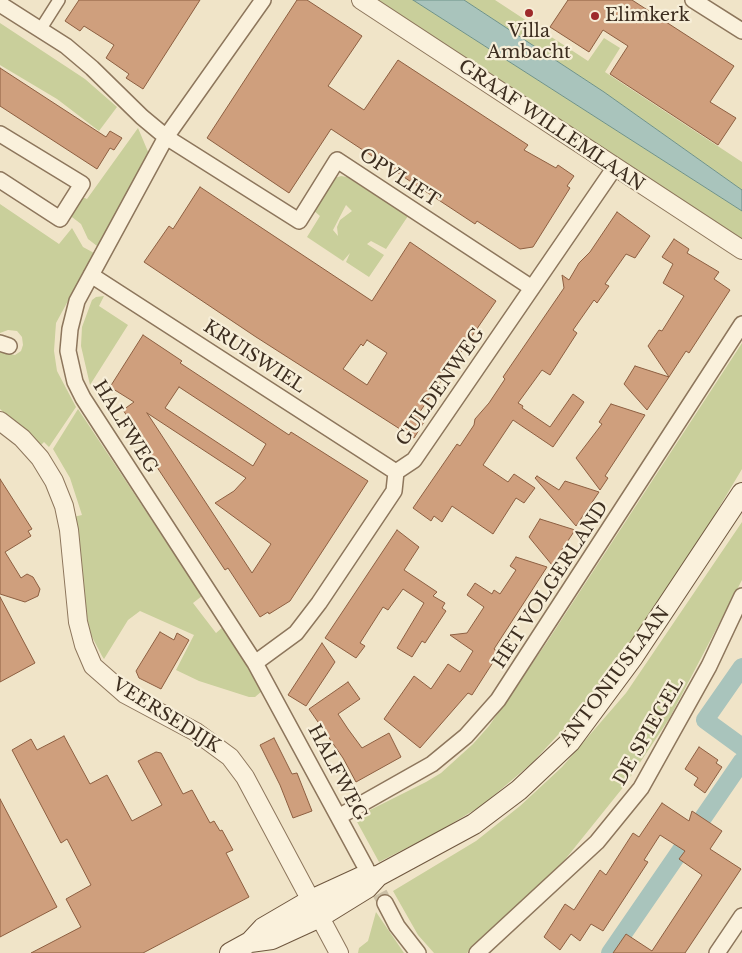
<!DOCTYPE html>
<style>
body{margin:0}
canvas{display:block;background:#f0e4c8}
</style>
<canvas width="742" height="953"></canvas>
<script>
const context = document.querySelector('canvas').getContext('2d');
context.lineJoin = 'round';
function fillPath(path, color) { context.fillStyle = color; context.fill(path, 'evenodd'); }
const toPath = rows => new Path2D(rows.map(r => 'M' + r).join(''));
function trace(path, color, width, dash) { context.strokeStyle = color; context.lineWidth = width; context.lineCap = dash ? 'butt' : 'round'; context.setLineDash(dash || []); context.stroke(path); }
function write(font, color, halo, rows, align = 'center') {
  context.font = font + ' "Libre Baskerville",serif'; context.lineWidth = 4.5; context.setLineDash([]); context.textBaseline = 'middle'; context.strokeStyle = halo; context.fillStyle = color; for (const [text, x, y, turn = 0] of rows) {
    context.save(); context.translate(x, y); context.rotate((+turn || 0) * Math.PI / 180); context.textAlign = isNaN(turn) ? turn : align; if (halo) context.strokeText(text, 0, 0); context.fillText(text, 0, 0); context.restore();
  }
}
fillPath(toPath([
 [373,0,413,0,742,211,742,243],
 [464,0,495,0,588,61,604,38,620,48,605,72,742,162,742,190,604,92],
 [0,23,85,79,117,107,99,131,57,99,0,65],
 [138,128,149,154,97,246,88,239,81,224,68,214,80,196,87,199],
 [341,176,347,177,408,216,386,249,371,241,367,244,384,255,369,277,346,262,350,253,343,261,307,237,320,216,313,210,335,178],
 [346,205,352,211,340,220,337,227,338,236,333,230],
 [0,204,59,244,72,228,83,247,94,253,56,323,54,351,57,371,76,407,49,447,44,442,39,447,0,409,0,352,15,355,21,351,23,345,22,337,17,331,8,330,0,333],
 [104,296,99,306,128,325,90,385,81,346,82,327,92,300,96,297],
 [742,343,742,469,711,521,612,670,581,710,532,763,499,791,481,806,436,833,379,862,356,820,360,815,426,782,441,773,473,744,489,726,547,642],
 [78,409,202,596,193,603,216,633,223,627,262,691,255,697,249,697,199,681,176,670,194,635,140,611,128,620,104,659,102,656,90,633,85,605,73,517,82,515,70,478,53,449],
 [742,522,742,580,669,719,625,785,559,867,467,953,434,953,418,935,393,891,476,841,520,806,562,767,626,693],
 [376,912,402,950,404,953,358,953,359,948,368,941]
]), '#c9cf9b');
const water = toPath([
 [413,0,464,0,604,92,742,190,742,211,413,0]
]);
fillPath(water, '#a9c4bc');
trace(water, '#6f938a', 1);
trace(toPath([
 [742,667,705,720,742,747],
 [610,953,742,761]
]), '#a9c4bc', 18);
const building = toPath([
 [79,0,200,0,143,89,126,78,129,74,106,58,114,45,84,26,80,31,65,21,79,0],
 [297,0,307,0,362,36,328,86,364,110,398,60,528,145,524,150,556,168,558,165,574,176,567,186,570,188,533,247,520,249,477,221,475,224,331,129,289,193,207,138,297,0],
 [568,0,632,0,734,66,710,102,736,118,718,145,610,74,628,46,603,30,589,52,550,27,568,0],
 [0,68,106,137,110,131,122,138,114,150,110,148,97,169,0,106,0,68],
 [200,187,372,301,410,242,496,301,417,416,424,422,414,438,256,337,144,262,169,226,173,229,200,187],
 [367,340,387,353,367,385,343,369,361,344,363,346,367,340],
 [617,212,650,236,635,258,626,254,605,284,609,286,597,303,594,300,573,330,577,333,550,375,542,370,518,403,523,406,522,408,550,427,573,394,584,402,553,447,513,420,483,465,508,482,514,474,535,488,524,503,516,498,493,534,452,506,442,522,434,516,431,521,413,508,457,444,460,446,474,425,475,419,489,403,505,379,503,377,564,288,562,275,569,280,579,263,590,252,617,212],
 [674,239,689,249,687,253,719,272,714,279,730,290,689,353,686,351,669,377,648,346,659,330,662,331,684,296,663,283,673,264,662,257,674,239],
 [143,335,182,361,180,363,289,435,291,432,368,481,290,601,269,614,268,612,260,617,228,568,225,570,143,446,146,444,123,410,134,402,110,387,143,335],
 [179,387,266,444,253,466,165,408,179,387],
 [147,413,246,478,234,491,215,503,271,544,252,573,147,413],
 [635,366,669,377,647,410,624,384,635,366],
 [611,404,645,415,605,476,608,478,600,490,576,458,602,424,599,422,611,404],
 [537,476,559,490,565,481,599,492,576,526,535,478,537,476],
 [0,479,32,529,28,531,31,536,5,552,21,578,27,574,33,577,40,589,38,596,25,602,0,594,0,479],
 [540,519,575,530,552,565,529,537,540,519],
 [397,530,419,547,404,570,437,592,433,596,445,603,442,608,446,611,425,643,422,641,412,657,397,648,424,603,403,589,388,610,383,607,360,643,365,646,356,658,325,638,397,530],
 [516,557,547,567,494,649,499,653,472,695,468,693,420,748,384,719,414,676,431,689,448,664,460,672,473,651,450,635,467,633,484,607,467,595,475,583,492,594,494,590,500,594,516,570,510,566,516,557],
 [0,597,35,663,0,682,0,597],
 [160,632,174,640,177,633,189,640,161,689,139,678,136,671,160,632],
 [322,643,335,662,306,706,288,695,322,643],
 [348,682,360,699,338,714,348,729,362,748,389,733,401,757,356,782,343,758,309,709,348,682],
 [64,736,90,784,107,775,132,821,162,805,138,761,156,752,161,753,183,794,192,790,210,823,214,821,220,831,222,830,233,850,226,853,249,897,143,953,31,953,81,927,66,899,91,885,67,839,61,843,12,750,31,739,37,750,64,736],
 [274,738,292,774,297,773,312,811,293,818,280,785,260,745,274,738],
 [699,747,718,760,716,763,722,767,705,793,694,785,698,778,685,769,699,747],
 [0,799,57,907,0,937,0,799],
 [662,803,689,821,692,811,722,831,710,849,741,869,685,953,613,953,626,934,652,951,702,875,679,859,685,851,660,835,644,860,648,862,603,931,591,924,580,941,571,934,560,950,544,937,565,904,574,910,600,870,606,875,633,833,639,837,662,803]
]);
fillPath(building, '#cf9f7d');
trace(building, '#8d5f41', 1);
trace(toPath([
 [369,873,385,903]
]), '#ccc0a6', 15, [15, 8]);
const pedestrian = toPath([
 [40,30,59,0]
]);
const minor = toPath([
 [263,0,166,137,77,301,70,329,68,351,75,382,83,398,255,663,366,868],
 [693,0,742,31],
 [0,4,66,46,92,68,142,117,166,137,299,221,337,160,532,288],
 [0,134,82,184,60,219,0,180],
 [91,275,396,472],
 [0,343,9,346],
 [255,663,296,633,319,603,394,491,396,472,414,460,615,167],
 [340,816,432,764,466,736,498,700,742,324],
 [385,903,397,926,418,953],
 [477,953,597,842,641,788,709,666,742,596],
 [717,953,742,916]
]);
const tertiary = toPath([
 [361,0,742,250],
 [0,421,22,438,40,458,54,481,64,506,69,530,78,622,84,645,93,666,125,694,196,732,230,757,245,777,339,953]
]);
const secondary = toPath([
 [250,942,263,928,311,900,359,878,378,876],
 [230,953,250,942,272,939,320,917,367,888,378,876,474,824,519,790,570,742,633,657,742,493]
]);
trace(pedestrian, '#8d765c', 14);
trace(minor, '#8d765c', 18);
trace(tertiary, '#8d765c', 20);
trace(secondary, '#6f573f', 22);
trace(pedestrian, '#faf1dc', 11);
trace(minor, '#faf1dc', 15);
trace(tertiary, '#faf1dc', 18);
trace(secondary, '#faf1dc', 20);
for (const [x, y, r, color] of [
 [529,13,5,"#9e2a2b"],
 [595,16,5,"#9e2a2b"]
]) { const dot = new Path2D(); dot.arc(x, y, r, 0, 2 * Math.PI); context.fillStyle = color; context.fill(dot); trace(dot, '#f7eed8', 2); }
write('18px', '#3d2e20', '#f7eed8', [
 ["Elimkerk",605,16],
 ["Villa",529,32,"center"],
 ["Ambacht",529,53,"center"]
], 'left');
write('18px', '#3d2e20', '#f7eed8', [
 ["GRAAF WILLEMLAAN",551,126,34],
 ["OPVLIET",399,178,33],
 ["KRUISWIEL",254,357,33],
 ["GULDENWEG",441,387,-55],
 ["HALFWEG",125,427,58],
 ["HET VOLGERLAND",551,585,-57],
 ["ANTONIUSLAAN",615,677,-53],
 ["VEERSEDIJK",166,716,32],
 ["DE SPIEGEL",649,732,-60],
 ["HALFWEG",337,773,62]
]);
</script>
